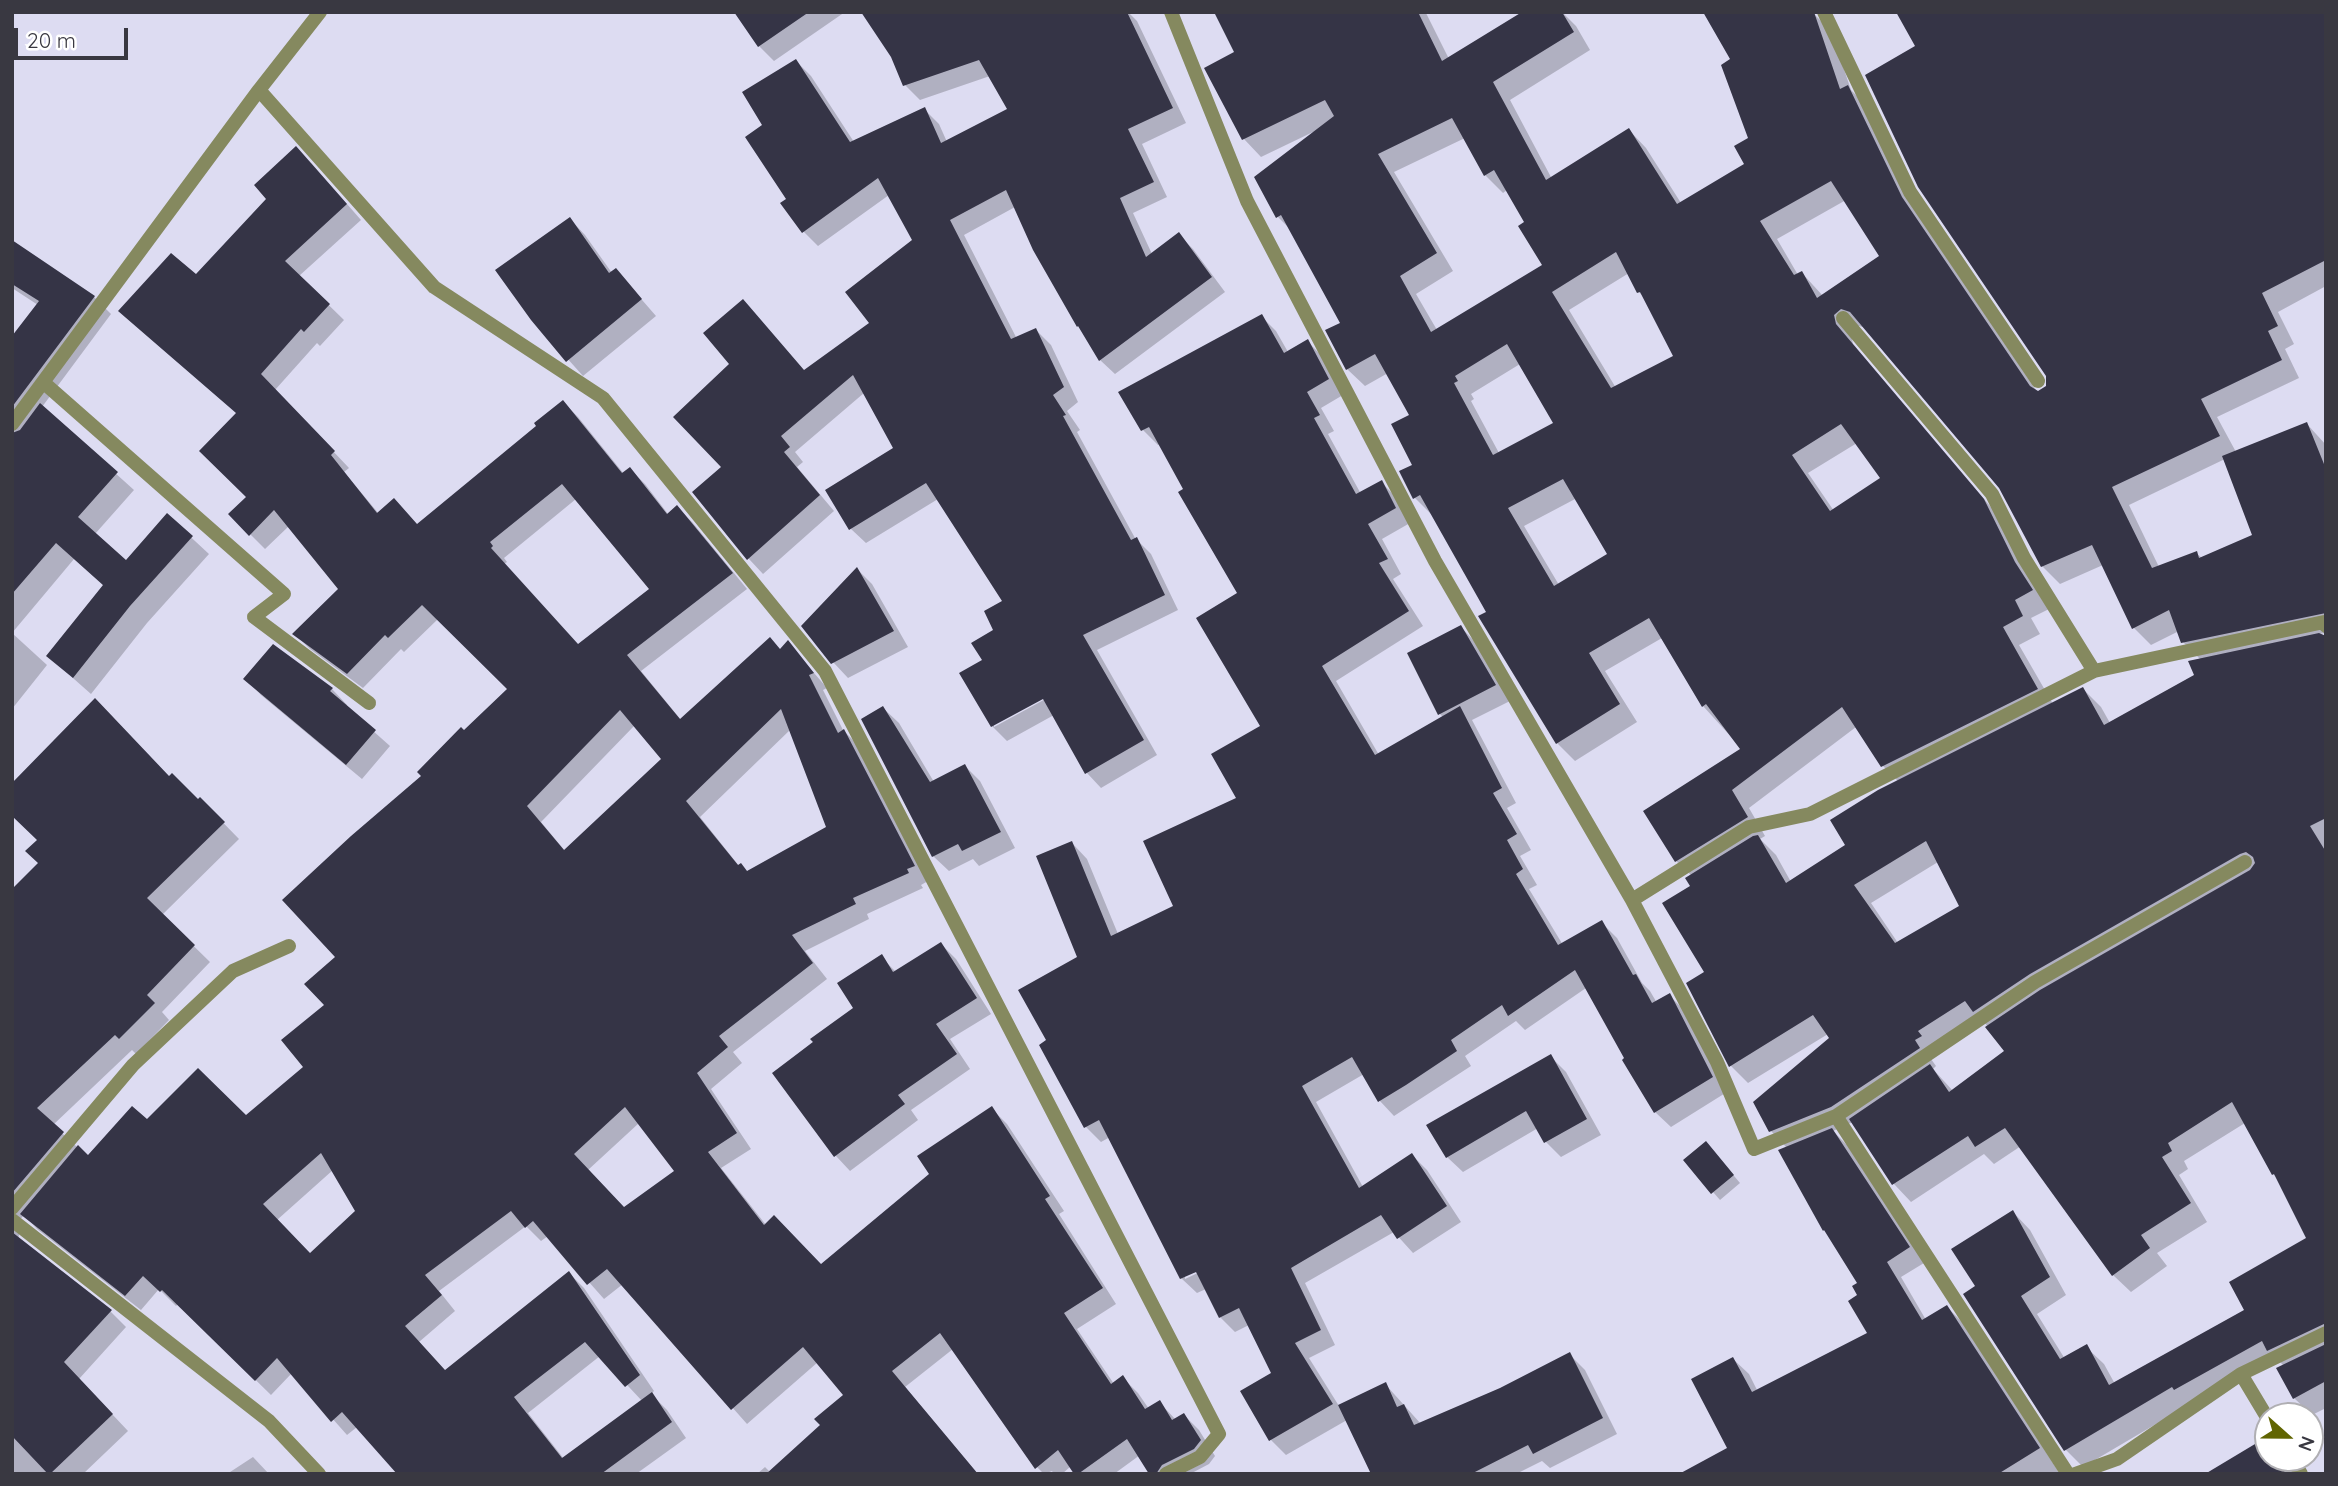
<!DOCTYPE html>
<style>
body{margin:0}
#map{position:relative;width:2338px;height:1486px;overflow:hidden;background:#dddcf2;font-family:Quicksand,sans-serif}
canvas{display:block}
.frame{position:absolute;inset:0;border:14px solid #393841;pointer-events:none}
.north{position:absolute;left:2254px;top:1402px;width:70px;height:70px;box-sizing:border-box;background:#fff;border:2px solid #b0afb3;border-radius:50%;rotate:111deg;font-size:19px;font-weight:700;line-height:28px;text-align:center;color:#393841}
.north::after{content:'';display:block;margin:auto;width:24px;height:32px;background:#616501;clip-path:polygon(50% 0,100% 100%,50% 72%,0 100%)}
.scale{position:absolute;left:14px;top:28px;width:114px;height:32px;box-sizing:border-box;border:4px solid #393841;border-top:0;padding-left:9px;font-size:21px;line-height:24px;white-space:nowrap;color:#393841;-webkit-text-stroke:5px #fff;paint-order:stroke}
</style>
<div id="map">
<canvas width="2338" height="1486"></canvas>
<div class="frame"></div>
<div class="north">N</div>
<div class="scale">20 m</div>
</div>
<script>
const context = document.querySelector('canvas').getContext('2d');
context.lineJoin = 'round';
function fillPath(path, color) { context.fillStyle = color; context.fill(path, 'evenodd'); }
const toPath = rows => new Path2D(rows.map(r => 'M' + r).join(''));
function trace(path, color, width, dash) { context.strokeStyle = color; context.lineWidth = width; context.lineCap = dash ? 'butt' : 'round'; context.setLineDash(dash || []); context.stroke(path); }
fillPath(toPath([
 [736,12,845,12,774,61,759,46],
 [863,12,1128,12,1137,21,1186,123,1142,144,1167,197,1133,213,1152,254,1178,234,1193,249,1225,292,1115,374,1100,360,1015,207,964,235,1017,339,1036,330,1051,345,1078,402,1067,411,1080,430,1077,432,1135,538,1151,554,1178,610,1097,650,1157,755,1101,788,1087,773,1054,715,1007,741,992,726,984,660,1004,602,938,499,866,543,851,529,895,449,864,393,795,452,803,462,797,467,834,511,763,574,749,559,694,492,724,468,805,372,871,324,914,241,889,195,818,246,803,231,788,199,765,126,796,61,811,76,854,142,924,109,939,124,947,142,1009,110,990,76,920,100,905,85,893,57],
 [1050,693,1051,696,994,727,994,723],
 [1216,12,1428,12,1426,13,1449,59,1562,12,1576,26,1590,50,1510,100,1552,179,1629,130,1646,148,1681,203,1746,165,1751,139,1814,14,1831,31,1851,90,1865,104,1919,217,2038,393,2048,387,2326,29,2326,286,2278,312,2294,344,2285,349,2299,378,2217,417,2236,452,2307,424,2326,445,2326,633,2318,634,2326,636,2326,1408,2312,1415,2294,1398,2284,1366,2278,1360,2190,1404,2083,1467,2066,1450,1977,1287,2013,1212,2030,1230,2066,1295,2037,1314,2065,1359,2086,1347,2104,1364,2115,1384,2247,1310,2308,1239,2279,1179,2273,1174,2245,1123,2184,1161,2188,1169,2179,1175,2207,1222,2157,1253,2167,1266,2131,1292,2113,1275,2021,1146,1994,1164,1984,1154,1911,1202,1894,1184,1853,1122,1833,1131,1847,1145,1924,1263,1901,1277,1926,1320,1947,1307,1962,1322,2060,1474,1685,1474,1729,1449,1733,1359,1749,1374,1758,1392,1870,1333,1859,1296,1859,1284,1831,1237,1824,1230,1781,1150,1787,1148,1771,1131,1755,1102,1832,1038,1828,1034,1748,1083,1731,1066,1706,972,1692,876,1676,861,1743,750,1703,706,1662,638,1605,671,1637,722,1575,761,1557,743,1489,612,1432,515,1415,498,1412,416,1388,373,1365,386,1347,369,1342,323,1292,231,1278,217,1313,132,1261,157,1244,139,1236,53],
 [1465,138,1485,175,1503,193,1507,190,1526,223,1544,266,1437,330,1416,294,1453,271,1394,172],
 [1846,200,1881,256,1823,296,1802,273,1798,275,1777,239],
 [1629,273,1639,292,1647,300,1676,356,1616,388,1569,310],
 [1859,326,1866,328,2001,487,2042,566,2060,584,2103,565,2134,628,2151,645,2179,631,2183,642,2201,660,2196,675,2110,723,2101,707,2083,689,2053,704,2019,645,2040,634,2031,618,2049,609,2001,519,1853,344,1851,334],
 [1520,364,1555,424,1499,453,1471,401,1474,399,1471,394],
 [1857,443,1882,478,1834,511,1808,473],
 [2225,459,2254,536,2202,558,2196,553,2159,567,2129,505],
 [1577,498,1610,555,1559,585,1524,526],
 [1856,727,1883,766,1899,782,1847,845,1791,882,1776,855,1760,839,1765,836,1749,808],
 [1938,862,1961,906,1898,943,1871,903],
 [1982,1019,2006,1052,1953,1091,1933,1069,1936,1066,1931,1059],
 [311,163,361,220,299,276,344,320,320,346,317,343,275,390,349,468,344,472,379,514,418,525,539,426,563,402,578,417,624,474,630,469,645,484,668,514,677,507,692,522,747,589,641,671,681,720,781,651,788,643,827,688,823,690,843,730,859,746,928,881,921,885,923,888,867,914,869,919,805,951,827,979,733,1052,742,1063,711,1089,751,1149,721,1168,766,1225,822,1266,931,1175,992,1109,1007,1124,1064,1211,1059,1214,1116,1304,1077,1329,1114,1384,1123,1378,1138,1393,1149,1409,1160,1403,1176,1420,1184,1415,1199,1430,1215,1456,1209,1464,1190,1474,1151,1474,1140,1455,1114,1474,1077,1474,1071,1466,1062,1474,1054,1474,1052,1471,1044,1474,1031,1461,953,1349,905,1387,978,1474,757,1474,765,1467,770,1472,822,1426,846,1395,818,1362,747,1424,623,1284,604,1299,548,1236,541,1241,526,1226,439,1291,455,1311,419,1342,446,1372,569,1273,584,1288,654,1391,651,1394,667,1410,686,1438,636,1474,393,1474,397,1471,357,1427,347,1435,292,1373,271,1395,178,1304,176,1306,159,1289,141,1310,37,1229,24,1215,18,1222,20,1231,18,1239,110,1311,126,1327,79,1379,128,1431,83,1474,12,1474,12,892,169,778,198,802,200,799,239,839,162,915,210,962,162,1012,169,1020,136,1054,132,1050,53,1125,88,1157,147,1122,246,1118,305,1067,326,1006,338,957,423,776,464,732,510,689,438,619,404,652,401,649,363,688,310,649,295,634,340,589,289,526,265,549,230,514,248,497,237,414,196,277],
 [576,499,651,590,579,646,504,564,507,562,504,558],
 [635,725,664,759,565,851,541,822],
 [790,730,828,828,748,872,739,866,700,817],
 [639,1123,676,1171,624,1209,588,1170],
 [333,1170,357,1212,311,1255,277,1220],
 [600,1356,643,1402,564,1459,528,1413],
 [570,219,585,235,612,273,616,270,656,316,583,376,532,319],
 [12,247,94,297,111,314,42,407,134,490,95,534,126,562,168,516,209,554,147,623,91,694,48,656,104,586,74,559,12,633,12,337,38,305,12,288],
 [1261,316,1276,331,1288,352,1308,342,1323,357,1343,395,1321,408,1334,431,1328,434,1361,494,1382,483,1397,498,1410,523,1382,539,1401,574,1393,579,1423,626,1336,681,1379,755,1443,717,1440,714,1461,627,1476,643,1510,701,1472,720,1516,803,1507,808,1531,850,1520,856,1537,885,1529,889,1563,945,1602,923,1617,938,1642,983,1650,991,1657,1003,1669,995,1684,1010,1727,1092,1671,1127,1655,1112,1586,988,1525,1030,1516,1021,1465,1056,1471,1066,1394,1116,1379,1100,1364,1074,1316,1102,1363,1187,1412,1155,1427,1170,1461,1222,1413,1253,1394,1232,1305,1283,1335,1345,1309,1358,1339,1406,1386,1385,1421,1424,1501,1390,1569,1354,1585,1370,1617,1434,1550,1468,1542,1461,1516,1474,1366,1474,1371,1471,1347,1420,1286,1455,1271,1440,1273,1374,1249,1325,1235,1332,1220,1317,1206,1289,1197,1293,1181,1278,1110,1137,1101,1142,1086,1127,1048,1041,1079,958,1072,843,1087,859,1118,934,1175,907,1239,799,1262,727,1240,594,1160,444,1158,445,1143,430],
 [1204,1270,1185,1279,1185,1275],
 [857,569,872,584,908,647,848,678,833,662],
 [12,633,47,665,12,709],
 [273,647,332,689,347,705,345,706,390,746,362,779,261,695,246,679],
 [883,708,899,723,934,782,965,766,980,781,1015,848,979,866,973,859,949,871,933,856],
 [941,944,956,959,991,1014,950,1039,970,1069,911,1110,918,1120,850,1171,836,1156,774,1073,855,1008,881,957,896,972],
 [1550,1056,1566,1072,1601,1135,1561,1157,1546,1142,1538,1128,1463,1172,1447,1157],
 [1713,1151,1740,1183,1720,1200,1713,1192],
 [2268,1444,2268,1458,2282,1458,2294,1474,2208,1474],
 [253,1457,269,1474,227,1474]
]), '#0003');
fillPath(toPath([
 [734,12,809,12,758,47],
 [861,12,1127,12,1173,108,1128,129,1154,182,1120,198,1146,257,1179,232,1212,277,1099,361,1078,326,1077,327,1033,250,1006,190,950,220,1011,339,1036,328,1064,387,1053,395,1066,415,1063,416,1131,540,1137,537,1165,595,1083,635,1144,740,1085,774,1043,699,991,727,959,673,982,660,971,643,993,630,984,611,1002,601,926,483,849,530,825,490,893,448,853,375,781,436,790,447,784,452,820,495,747,560,692,492,721,467,673,417,729,364,703,333,743,299,804,370,869,323,845,292,912,240,878,178,802,233,780,203,786,199,745,137,762,125,742,92,796,59,850,142,925,107,941,143,1007,109,979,60,903,86,891,57],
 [1214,12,1418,12,1442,61,1522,12,1562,12,1574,32,1493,82,1546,180,1629,128,1677,204,1744,164,1734,146,1748,138,1721,65,1730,59,1703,12,1814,12,1840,89,1848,85,1902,197,2030,386,2038,391,2046,386,2046,376,1918,187,1865,75,1915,46,1896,12,2326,12,2326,260,2262,293,2278,326,2268,331,2282,360,2201,399,2220,436,2112,487,2152,568,2197,551,2199,558,2252,535,2222,456,2307,422,2326,469,2326,613,2181,643,2169,610,2132,629,2092,545,2041,567,1999,488,1850,312,1841,309,1834,315,1836,324,1984,499,2015,562,2033,590,2015,600,2023,616,2003,627,2038,689,1881,767,1842,707,1732,790,1748,817,1675,862,1643,811,1740,749,1706,704,1702,707,1649,618,1589,653,1620,704,1556,744,1478,616,1486,612,1420,495,1413,499,1399,471,1412,465,1391,424,1409,415,1375,354,1346,370,1325,330,1340,323,1281,215,1276,218,1254,177,1334,116,1325,100,1242,140,1204,68,1234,52],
 [1452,118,1484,176,1494,170,1524,222,1518,226,1542,265,1431,332,1400,276,1437,253,1378,154],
 [1831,181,1879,256,1817,298,1802,271,1794,275,1760,221],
 [1616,252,1637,293,1640,292,1673,356,1611,388,1552,292],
 [1507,344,1553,423,1493,455,1454,383,1458,381,1455,376],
 [1841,424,1880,478,1830,511,1792,455],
 [1563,479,1607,554,1554,586,1508,508],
 [296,146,347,204,285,261,330,304,304,332,301,329,261,374,335,451,331,455,377,513,394,498,417,524,536,426,534,423,563,400,622,473,630,467,667,514,677,505,733,573,627,655,680,719,770,637,780,649,788,640,814,673,809,675,838,733,844,729,915,866,907,869,909,873,853,898,856,904,792,935,813,963,719,1036,728,1047,697,1073,737,1133,708,1152,764,1225,774,1215,821,1264,929,1174,917,1156,992,1106,1050,1196,1045,1199,1103,1288,1064,1313,1111,1384,1123,1375,1145,1409,1160,1400,1172,1420,1184,1413,1201,1440,1194,1449,1162,1465,1156,1474,1149,1474,1127,1439,1078,1474,1074,1474,1058,1450,1035,1469,940,1333,892,1371,978,1474,766,1474,820,1425,814,1419,843,1395,803,1347,731,1410,607,1269,587,1285,533,1221,525,1228,511,1211,425,1275,442,1295,405,1326,445,1370,569,1271,640,1375,625,1387,585,1342,514,1397,562,1458,652,1392,672,1422,601,1474,397,1474,342,1412,331,1422,277,1358,255,1381,162,1290,160,1292,143,1276,125,1296,20,1214,78,1145,88,1155,132,1106,147,1119,198,1068,246,1115,303,1067,281,1040,324,1005,304,984,335,957,282,900,351,836,421,776,417,772,461,727,464,730,507,689,422,605,388,638,385,635,347,674,292,634,338,589,274,510,249,536,228,514,246,497,199,451,236,413,118,311,171,253,196,274,266,199,254,185],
 [562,484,649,589,578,644,491,548,493,546,490,542],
 [781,709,826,827,747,871,741,863,738,865,686,801],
 [620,710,661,759,564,850,527,806],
 [625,1107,674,1171,624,1207,574,1154],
 [321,1153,355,1211,310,1253,263,1204],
 [570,217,609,273,616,268,642,299,566,362,531,320,495,270],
 [12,240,95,296,12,407,12,336,39,301,12,284],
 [1262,314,1284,353,1308,339,1329,379,1307,392,1320,415,1314,418,1356,494,1382,480,1396,508,1368,524,1388,559,1379,563,1409,611,1322,666,1375,755,1460,706,1502,788,1493,793,1517,834,1507,840,1523,869,1516,874,1558,945,1602,920,1633,975,1636,974,1652,1003,1670,993,1713,1077,1654,1113,1622,1060,1624,1058,1575,970,1508,1016,1502,1005,1451,1040,1457,1051,1406,1085,1378,1102,1352,1057,1302,1086,1359,1188,1412,1153,1447,1206,1397,1239,1381,1215,1291,1268,1321,1330,1295,1343,1333,1404,1269,1441,1240,1391,1271,1373,1239,1308,1219,1318,1196,1272,1180,1279,1099,1120,1084,1128,1039,1045,1046,1040,1018,990,1077,957,1036,856,1072,841,1111,936,1173,906,1143,841,1236,798,1211,754,1260,726,1196,618,1237,593,1178,492,1183,489,1149,427,1141,431,1118,392],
 [40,403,118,472,78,517,126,560,167,513,193,536,130,606,73,678,46,656,103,585,56,543,12,594,12,433,20,430],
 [857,567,894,631,831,664,801,626],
 [1461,625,1496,685,1438,715,1407,653],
 [2319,633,2326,636,2326,818,2310,826,2326,852,2326,1323,2267,1351,2262,1341,2174,1390,2172,1387,2064,1451,1963,1294,1975,1286,1951,1249,2013,1210,2050,1277,2021,1296,2060,1359,2087,1344,2109,1385,2244,1310,2229,1282,2306,1238,2274,1174,2272,1175,2232,1102,2168,1143,2172,1151,2162,1157,2191,1203,2141,1235,2150,1248,2112,1276,2005,1128,1975,1147,1968,1136,1892,1185,1849,1119,1930,1064,1949,1092,2004,1051,1985,1027,2040,990,2250,870,2255,863,2253,857,2246,852,2240,854,2030,974,1973,1012,1965,1001,1918,1031,1922,1036,1915,1040,1920,1048,1831,1107,1769,1132,1753,1102,1829,1038,1813,1015,1729,1067,1686,983,1704,972,1662,903,1690,886,1685,878,1753,836,1758,835,1786,883,1845,845,1830,820,1878,790,2083,687,2104,725,2194,675,2188,661],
 [1926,841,1959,906,1895,943,1854,885],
 [273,644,333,688,330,691,376,730,346,765,243,679],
 [95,698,169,776,172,773,198,799,200,797,225,822,147,898,195,945,147,995,155,1003,119,1039,115,1035,37,1108,64,1132,12,1193,12,889,38,863,25,851,37,840,12,816,12,783],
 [883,706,930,782,965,764,1001,832,962,851,958,844,932,857,861,719],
 [941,942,977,998,936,1024,957,1054,898,1095,905,1104,834,1157,772,1073,813,1042,810,1039,853,1008,837,983,882,954,893,972],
 [1551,1054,1587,1119,1544,1143,1526,1111,1446,1158,1426,1125],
 [1832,1128,1910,1247,1887,1262,1922,1320,1947,1305,2040,1448,1998,1474,1679,1474,1727,1448,1691,1379,1733,1357,1752,1392,1867,1333,1848,1301,1857,1295,1852,1286,1857,1283,1824,1230,1823,1231,1778,1150],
 [1706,1141,1734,1175,1711,1194,1683,1160],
 [12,1232,112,1310,64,1362,113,1414,50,1474,48,1474,12,1436],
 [2326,1344,2326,1381,2293,1399,2276,1368],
 [1570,1352,1603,1418,1533,1454,1528,1445,1471,1474,1371,1474,1338,1405,1386,1382,1397,1407,1404,1404,1414,1425,1500,1388],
 [2265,1438,2268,1443,2268,1458,2276,1458,2286,1474,2205,1474]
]), '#353446');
trace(toPath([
 [1171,12,1247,201,1435,561,1632,900,1717,1062,1754,1149,1836,1116,2035,982,2245,862],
 [1824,12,1910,192,2038,381],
 [259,90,434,287,603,398,825,671,1219,1434,1200,1457,1166,1474],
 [1843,318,1992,494,2024,558,2094,671],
 [43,382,284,594,254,617,369,703],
 [12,424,259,90,320,12],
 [1632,900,1749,827,1810,814,2094,671,2324,622,2326,626],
 [1836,1116,2068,1474],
 [12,1208,133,1065,233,971,289,946],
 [12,1220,269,1421,319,1474],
 [2241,1374,2268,1419],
 [2292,1458,2301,1474],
 [2075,1474,2117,1459,2241,1374,2326,1333]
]), '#85895f', 14);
</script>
